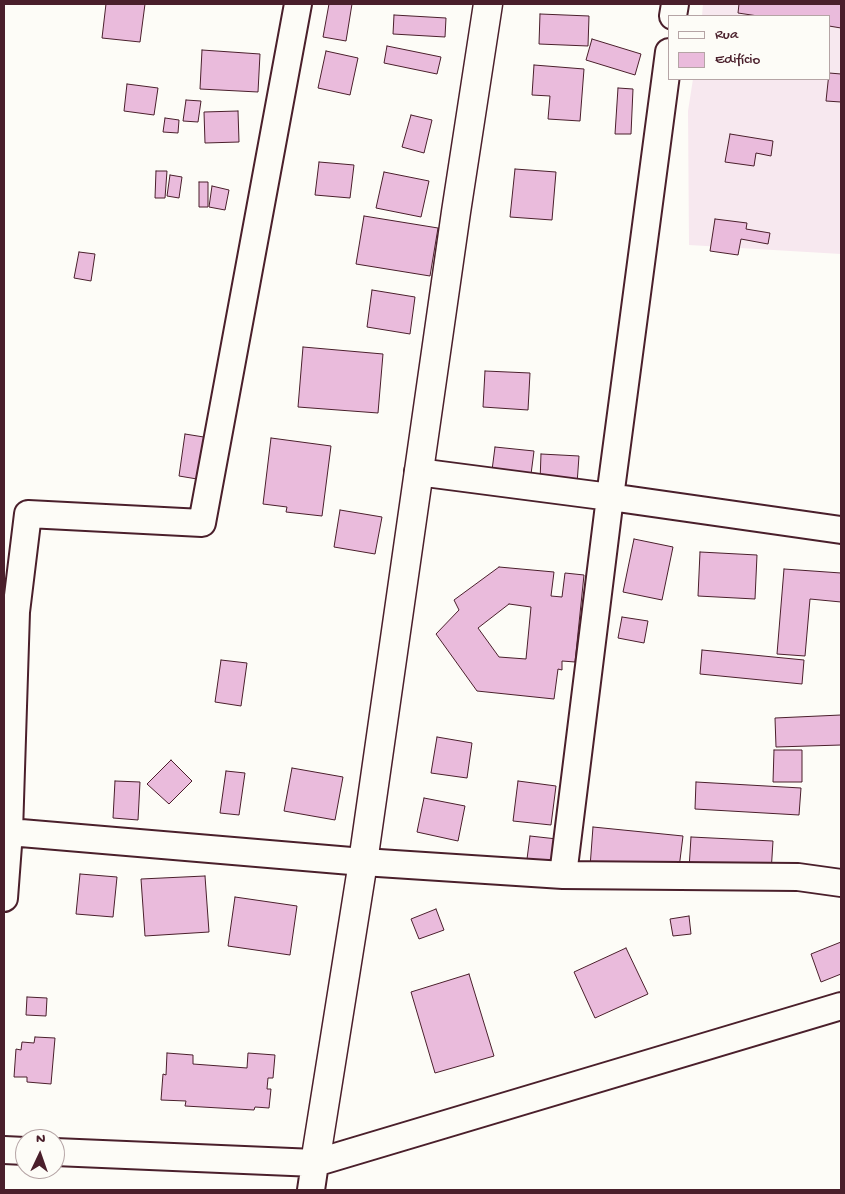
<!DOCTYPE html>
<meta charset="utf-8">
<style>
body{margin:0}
#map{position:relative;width:845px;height:1194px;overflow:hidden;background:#fdfcf7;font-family:"Gochi Hand",sans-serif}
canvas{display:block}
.frame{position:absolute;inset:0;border:5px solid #4a1f2b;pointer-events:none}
.legend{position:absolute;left:668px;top:15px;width:162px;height:65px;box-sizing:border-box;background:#fdfcf7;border:1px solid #b5a4a5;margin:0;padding:6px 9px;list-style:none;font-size:15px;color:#4a1f2b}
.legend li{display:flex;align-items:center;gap:10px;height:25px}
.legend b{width:25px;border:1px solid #b5a4a5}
.north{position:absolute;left:15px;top:1129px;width:50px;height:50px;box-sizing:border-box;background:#fdfcf7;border:1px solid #b5a4a5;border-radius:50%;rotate:3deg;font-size:14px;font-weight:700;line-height:20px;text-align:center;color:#4a1f2b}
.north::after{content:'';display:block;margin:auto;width:18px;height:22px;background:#4a1f2b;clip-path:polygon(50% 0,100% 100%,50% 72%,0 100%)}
</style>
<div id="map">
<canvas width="845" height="1194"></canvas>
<div class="frame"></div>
<ul class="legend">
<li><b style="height:6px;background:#fdfcf7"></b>Rua</li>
<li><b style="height:14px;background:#eabbdc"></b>Edifício</li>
</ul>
<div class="north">N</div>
</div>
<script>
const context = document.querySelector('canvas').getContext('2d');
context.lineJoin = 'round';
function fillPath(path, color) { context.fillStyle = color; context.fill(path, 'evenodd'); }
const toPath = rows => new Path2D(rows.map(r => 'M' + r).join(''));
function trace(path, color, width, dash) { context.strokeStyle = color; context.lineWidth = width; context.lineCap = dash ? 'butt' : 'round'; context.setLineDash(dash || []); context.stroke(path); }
fillPath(toPath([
 [703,4,739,4,738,13,758,16,702,16],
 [829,26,841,28,841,254,689,245,688,111,693,79,829,79]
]), '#f7e8ef');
const building = toPath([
 [106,4,145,4,140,42,102,38,106,4],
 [329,4,352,4,346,41,323,37,329,4],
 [739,4,841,4,841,28,829,26,829,16,758,16,738,13,739,4],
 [540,14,589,16,588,46,539,44,540,14],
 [394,15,446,18,445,37,393,34,394,15],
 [592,39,641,54,635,75,586,60,592,39],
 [387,46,441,57,437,74,384,63,387,46],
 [202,50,260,54,258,92,200,89,202,50],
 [326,51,358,58,350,95,318,88,326,51],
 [534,65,584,69,580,121,548,119,550,96,532,95,534,65],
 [829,73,841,74,841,102,826,101,829,73],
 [127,84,158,88,154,115,124,111,127,84],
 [618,88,633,89,631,134,615,134,618,88],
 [186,100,201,101,198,122,183,121,186,100],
 [238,111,239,142,205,143,204,112,238,111],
 [411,115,432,120,424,153,402,147,411,115],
 [165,118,179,120,178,133,163,132,165,118],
 [730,134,773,141,771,156,756,153,754,166,725,162,730,134],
 [319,162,354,165,350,198,315,195,319,162],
 [515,169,556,172,552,220,510,217,515,169],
 [156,171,167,171,165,198,155,198,156,171],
 [384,172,429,181,421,217,376,208,384,172],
 [170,175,182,177,179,198,167,196,170,175],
 [199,182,208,182,208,207,199,207,199,182],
 [212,186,229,190,225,210,209,207,212,186],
 [364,216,438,228,430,276,356,264,364,216],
 [715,219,747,223,746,229,770,233,768,244,741,239,738,255,710,251,715,219],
 [79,252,95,254,91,281,74,278,79,252],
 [372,290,415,297,410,334,367,327,372,290],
 [303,347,383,354,378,413,298,407,303,347],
 [485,371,530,373,528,410,483,407,485,371],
 [185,434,210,438,203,480,179,476,185,434],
 [271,438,331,446,322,516,286,512,287,507,263,504,271,438],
 [495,447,534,451,530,482,491,478,495,447],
 [541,454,579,456,577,484,540,482,541,454],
 [340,510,382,517,375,554,334,547,340,510],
 [634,539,673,547,662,600,623,592,634,539],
 [700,552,757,555,755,599,698,596,700,552],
 [499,567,554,572,551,596,562,597,565,573,584,575,575,662,562,661,562,670,558,669,554,699,477,691,436,634,459,610,454,600,499,567],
 [509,604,531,607,526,659,499,657,478,628,509,604],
 [784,569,841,573,841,602,810,599,805,656,777,654,784,569],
 [622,617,648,621,644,643,618,638,622,617],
 [702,650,804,660,802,684,700,674,702,650],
 [221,660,247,663,241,706,215,702,221,660],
 [841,715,841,745,776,747,775,718,841,715],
 [437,737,472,743,467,778,431,773,437,737],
 [774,750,802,750,802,782,773,782,774,750],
 [171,760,192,781,169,804,147,784,171,760],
 [292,768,343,777,335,820,284,811,292,768],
 [226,771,245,773,239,815,220,813,226,771],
 [115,781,140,782,138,820,113,818,115,781],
 [518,781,556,786,551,825,513,821,518,781],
 [696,782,801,788,799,815,695,809,696,782],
 [424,798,465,806,458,841,417,832,424,798],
 [593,827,683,836,678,876,590,867,593,827],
 [530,836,557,839,554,862,527,859,530,836],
 [691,837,773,841,771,873,689,869,691,837],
 [80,874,117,877,113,917,76,914,80,874],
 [205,876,209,932,145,936,141,879,205,876],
 [235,897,297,906,290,955,228,946,235,897],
 [436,909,444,930,419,939,411,919,436,909],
 [689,916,691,934,673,936,670,919,689,916],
 [841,942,841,974,821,982,811,954,841,942],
 [626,948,648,994,595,1018,574,972,626,948],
 [469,974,494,1056,435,1073,411,992,469,974],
 [27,997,47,998,46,1016,26,1015,27,997],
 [35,1037,55,1038,51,1084,27,1082,27,1077,14,1077,16,1049,21,1050,22,1042,34,1043,35,1037],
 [167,1053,193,1055,193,1064,247,1068,248,1053,275,1055,273,1078,268,1078,267,1089,271,1089,269,1108,255,1107,254,1110,185,1106,186,1101,161,1100,163,1074,166,1075,167,1053]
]);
fillPath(building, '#eabbdc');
trace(building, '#4a1f2b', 1);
const minor = toPath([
 [298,4,202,523,28,514,16,612,9,832,363,862,563,875,798,877,841,883],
 [673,16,675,4],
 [669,52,610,497,841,530],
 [418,472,610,497,563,875],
 [4,831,9,832,4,898],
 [4,1150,25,1151],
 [55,1152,315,1163,841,1006],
 [311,1190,315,1163]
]);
const major = toPath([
 [315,1163,363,862,456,212,488,4]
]);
trace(minor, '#4a1f2b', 30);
trace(major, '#4a1f2b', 31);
trace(minor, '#fdfcf7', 26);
trace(major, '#fdfcf7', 28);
</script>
